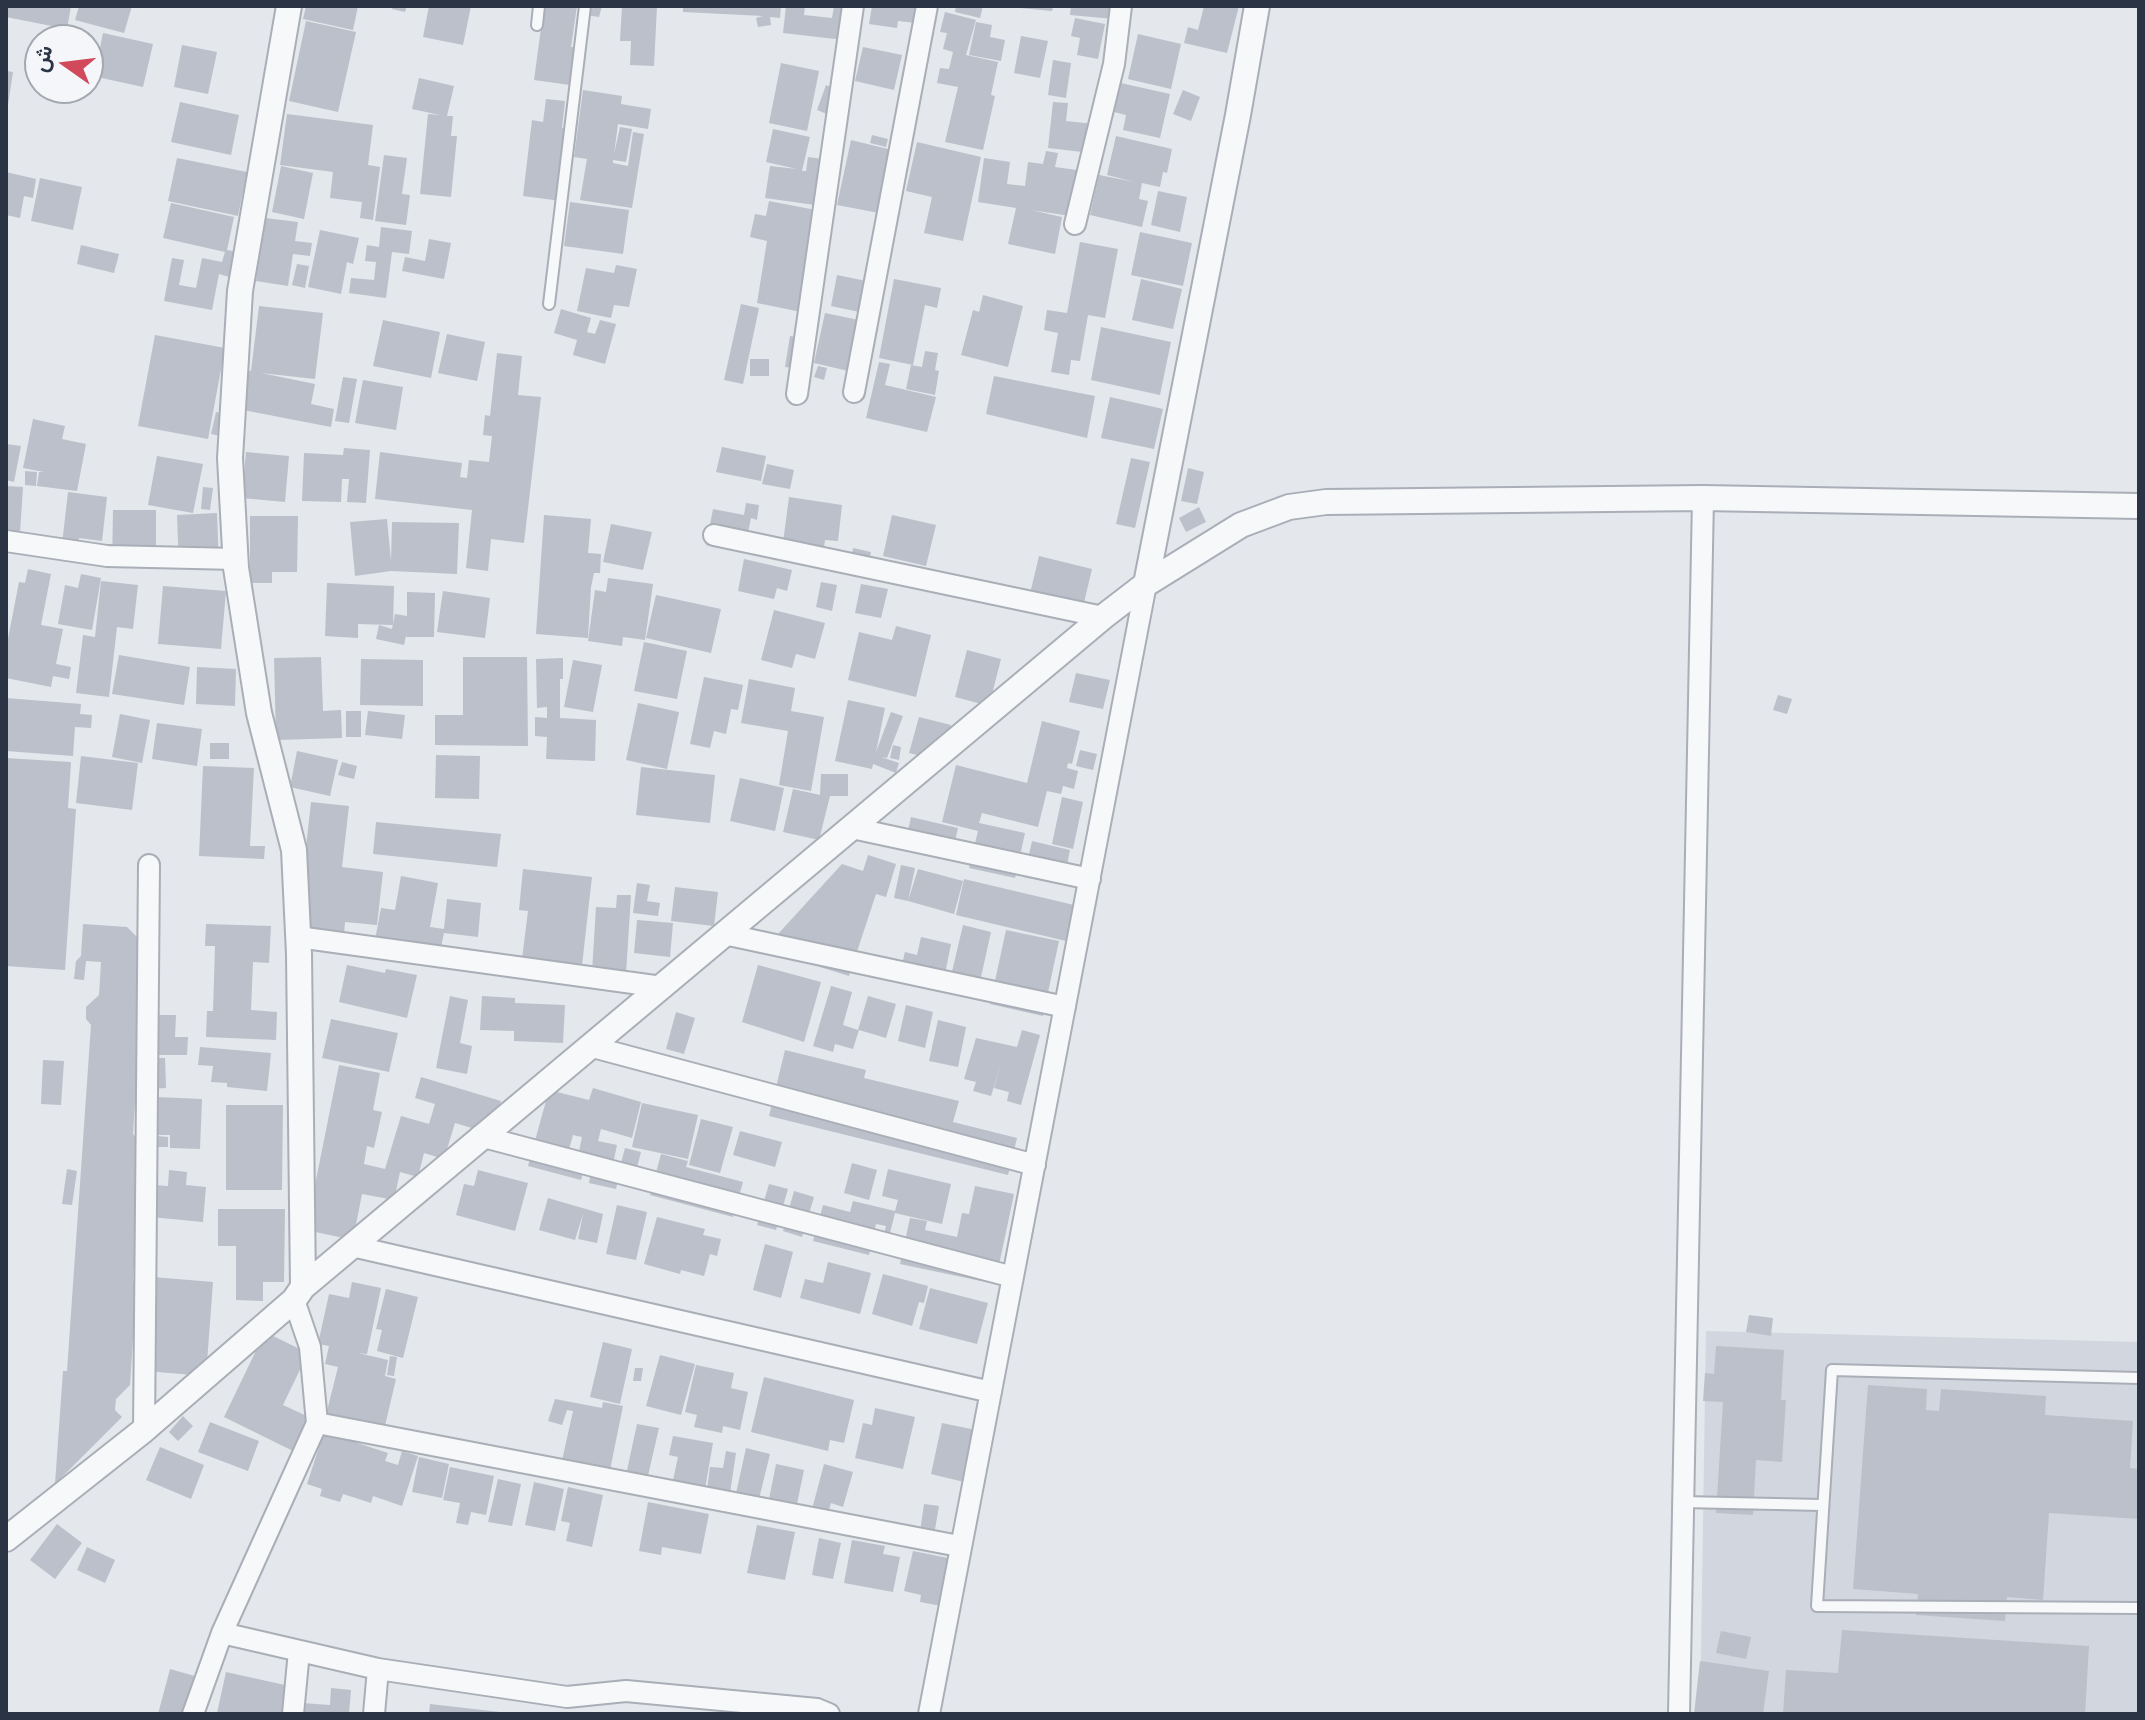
<!DOCTYPE html>
<meta charset="utf-8">
<style>
body{margin:0}
#map{position:relative;width:2145px;height:1720px;overflow:hidden;background:#e4e7ec;font-family:Montserrat,Vazirmatn,sans-serif}
canvas{display:block}
.frame{position:absolute;inset:0;border:8px solid #2b3445;pointer-events:none}
.north{position:absolute;left:24px;top:24px;width:80px;height:80px;box-sizing:border-box;background:#f4f6f9;border:2px solid #a4a8b1;border-radius:50%;rotate:284deg;font-size:22px;font-weight:700;line-height:32px;text-align:center;color:#2b3445}
.north::after{content:'';display:block;margin:auto;width:28px;height:36px;background:#d1495b;clip-path:polygon(50% 0,100% 100%,50% 72%,0 100%)}
</style>
<div id="map">
<canvas width="2145" height="1720"></canvas>
<div class="frame"></div>
<div class="north">ش</div>
</div>
<script>
const context = document.querySelector('canvas').getContext('2d');
context.lineJoin = 'round';
function fillPath(path, color) { context.fillStyle = color; context.fill(path, 'evenodd'); }
const toPath = rows => new Path2D(rows.map(r => 'M' + r).join(''));
function trace(path, color, width, dash) { context.strokeStyle = color; context.lineWidth = width; context.lineCap = dash ? 'butt' : 'round'; context.setLineDash(dash || []); context.stroke(path); }
fillPath(toPath([
 [1706,1331,2139,1342,2139,1714,1700,1714]
]), '#d2d6de');
fillPath(toPath([
 [6,6,71,6,67,29,6,17],
 [79,6,132,6,124,33,75,20],
 [306,6,358,6,353,30,303,19],
 [393,6,407,6,405,12,392,9],
 [429,6,471,6,463,45,423,37],
 [544,6,577,6,571,47,575,47,570,85,534,80],
 [588,6,602,6,599,17,586,15],
 [622,6,657,6,654,66,630,65,631,41,620,41],
 [683,6,781,6,780,18,770,17,771,25,758,27,756,18,763,16,683,12],
 [786,6,805,6,804,15,832,18,834,6,848,6,844,40,783,33],
 [872,6,919,6,916,23,898,21,897,28,869,24],
 [956,6,983,6,980,18,955,12],
 [1020,6,1053,6,1052,11,1020,8],
 [1071,6,1116,6,1114,19,1070,15],
 [1204,6,1239,6,1227,53,1184,43,1188,27,1198,30],
 [945,12,976,20,966,55,998,62,991,95,995,96,983,150,945,142,958,87,937,83,940,68,949,69,953,52,943,49,947,33,940,32],
 [1075,18,1105,24,1098,59,1077,55,1080,38,1071,36],
 [306,21,356,32,338,112,289,101],
 [976,22,992,25,990,37,1005,40,1001,61,969,55],
 [103,33,153,44,143,87,88,75,94,47,100,48],
 [1138,34,1181,44,1171,89,1128,79],
 [1021,36,1048,41,1040,78,1014,73],
 [182,45,217,52,208,94,174,87],
 [863,47,902,55,894,90,855,81],
 [1053,60,1071,63,1066,98,1048,95],
 [781,63,819,71,807,131,769,123],
 [6,71,13,72,8,105,6,104],
 [419,78,454,86,447,116,453,116,451,136,457,136,451,197,420,194,428,114,440,115,412,109],
 [1116,82,1170,94,1160,138,1123,130,1126,115,1110,111],
 [826,85,841,91,832,116,817,110],
 [583,90,622,96,621,104,651,109,648,129,618,124,614,154,620,127,632,129,626,162,613,160,613,163,628,166,633,132,644,134,632,208,580,200,587,159,574,157],
 [1183,90,1200,97,1191,121,1173,114],
 [546,99,565,101,562,128,569,129,561,201,523,196,532,120,543,122],
 [180,102,239,115,231,155,171,142],
 [1053,102,1068,103,1066,121,1094,124,1091,153,1048,148],
 [287,114,373,125,368,165,380,167,373,220,360,218,362,202,330,198,333,172,280,165],
 [773,129,810,137,802,171,806,171,808,157,830,160,822,206,765,198,770,166,797,169,766,162],
 [872,135,888,139,886,147,870,143],
 [1116,136,1172,149,1167,173,1163,172,1160,187,1142,183,1139,199,1148,201,1142,227,1090,215,1099,175,1135,182,1107,175],
 [851,140,892,150,879,213,837,205],
 [917,142,981,157,963,241,924,233,932,197,906,191],
 [1046,151,1058,153,1055,167,1084,171,1077,217,1031,210,1062,217,1055,254,1008,244,1016,208,978,202,984,158,1010,162,1007,184,1025,186,1028,162,1043,164],
 [384,155,407,158,402,194,410,195,406,225,375,221],
 [177,158,247,172,238,216,168,201],
 [281,166,313,173,304,219,272,212],
 [6,172,36,179,33,198,24,196,20,218,6,215],
 [40,178,82,187,73,230,31,221],
 [1158,191,1187,197,1180,232,1151,225],
 [769,201,826,212,806,313,757,303,767,241,750,237,755,214,766,216],
 [570,202,629,210,623,254,564,246],
 [171,203,234,217,227,250,248,254,240,280,219,274,212,310,164,301,172,258,184,260,179,285,196,288,202,258,222,262,225,252,163,238],
 [265,218,298,222,295,241,312,243,310,256,293,254,288,286,256,281],
 [381,227,412,231,409,254,392,252,386,298,349,293,351,278,374,280,376,262,365,261,367,245,379,247],
 [320,230,359,238,353,264,347,262,341,294,308,287],
 [1140,232,1192,243,1183,286,1131,275],
 [429,239,451,243,444,279,402,271,405,257,425,261],
 [1080,242,1118,249,1105,318,1088,315,1080,361,1071,360,1069,375,1051,372,1058,333,1044,330,1047,310,1067,313],
 [81,245,119,254,114,273,77,264],
 [297,264,309,266,305,288,292,285],
 [616,265,637,269,629,307,614,305,611,318,577,311,586,268,614,273],
 [837,275,871,282,864,313,831,306],
 [894,279,941,288,937,308,925,305,913,365,879,358],
 [1141,279,1182,289,1173,329,1132,320],
 [983,295,1023,306,1008,367,961,355,973,310,979,312],
 [741,304,759,308,743,384,724,380],
 [259,306,323,313,315,379,261,373,315,384,311,404,334,409,331,427,238,409,246,370,251,371],
 [561,309,591,318,587,332,595,334,600,320,616,324,605,364,573,355,577,340,554,333],
 [825,313,868,322,857,373,814,363],
 [383,320,440,332,431,378,373,366],
 [1101,327,1171,342,1160,395,1091,380],
 [447,334,485,342,477,381,438,373],
 [155,335,225,348,208,439,138,426],
 [790,336,803,338,794,368,785,367],
 [925,351,938,353,935,370,939,371,935,395,906,389,911,365,922,367],
 [497,353,522,356,518,395,541,397,524,543,491,539,488,571,466,568,472,510,375,499,380,452,462,463,460,477,467,478,469,460,489,462,492,436,483,435,485,415,490,416],
 [750,359,769,359,769,376,750,376],
 [879,362,890,364,885,385,936,397,927,432,866,418],
 [818,366,827,368,824,380,814,377],
 [994,376,1095,396,1087,438,986,414],
 [343,377,357,379,349,423,335,421],
 [363,380,403,387,396,430,355,423],
 [1110,397,1163,409,1154,449,1101,438],
 [216,412,231,415,226,437,211,434],
 [33,419,65,426,62,439,86,444,77,491,37,486,39,472,44,472,23,468],
 [6,444,21,446,14,482,6,480],
 [722,447,766,456,761,481,716,472],
 [344,448,370,450,366,503,347,502,349,479,342,479,341,502,302,501,304,453,343,455],
 [246,452,289,456,285,502,242,498],
 [157,456,203,464,193,513,148,505],
 [1131,458,1150,462,1135,528,1116,524],
 [767,464,794,470,790,489,762,484],
 [1188,468,1204,472,1197,504,1181,501],
 [25,471,37,472,36,486,25,485],
 [6,486,23,487,19,548,6,547],
 [203,487,213,488,210,510,201,509],
 [68,492,107,497,102,541,79,538,77,555,61,553],
 [789,497,842,505,838,541,825,540,822,563,781,558],
 [746,503,759,505,757,520,751,518,744,552,706,545,713,509,744,515],
 [1199,507,1206,522,1186,532,1179,518],
 [113,510,156,510,156,567,112,567],
 [217,513,219,568,179,569,177,515],
 [544,515,591,519,588,553,601,554,600,573,594,573,591,587,588,638,536,634],
 [892,515,936,525,926,566,883,556],
 [250,516,298,516,297,572,272,572,272,583,250,583],
 [387,519,391,561,392,522,459,523,457,574,391,571,355,576,350,522],
 [611,524,652,532,643,570,603,562],
 [853,548,871,552,867,569,850,566],
 [1039,556,1092,569,1082,611,1029,598],
 [744,559,792,570,787,591,777,588,774,599,738,591],
 [28,569,51,574,41,625,63,629,56,664,71,667,69,679,53,676,51,687,6,678,6,649,19,582,25,583],
 [81,574,101,578,92,630,58,624,65,585,78,588],
 [608,578,653,584,645,640,623,637,622,646,588,641,595,590,606,592],
 [101,581,138,585,133,629,117,627,109,697,76,693,83,635,95,637],
 [821,582,837,585,832,611,816,607],
 [327,583,394,586,393,625,358,624,358,638,325,636],
 [861,584,888,589,881,618,855,613],
 [163,586,226,591,221,649,158,644],
 [443,591,490,598,485,638,437,632],
 [407,592,435,593,434,637,406,637,407,631,404,645,376,639,379,625,392,629,395,614,407,616],
 [656,595,721,609,711,653,646,638],
 [774,610,825,623,815,659,796,654,792,668,761,660],
 [896,626,931,635,916,697,848,680,859,632,892,640],
 [644,642,687,651,677,699,634,691],
 [967,650,1001,659,989,706,955,697],
 [119,655,190,667,184,705,112,694],
 [321,657,323,711,341,710,342,738,276,740,274,658],
 [463,657,527,657,528,746,435,745,435,715,463,715],
 [563,658,563,679,560,679,560,718,596,720,595,761,546,759,547,737,535,736,535,717,547,718,547,707,537,708,536,659],
 [361,659,423,660,423,706,360,705],
 [573,660,602,665,593,712,564,707],
 [197,667,236,669,235,706,196,704],
 [1076,673,1110,680,1103,709,1069,702],
 [704,677,743,685,738,710,731,709,726,734,714,731,710,748,690,744],
 [749,679,795,688,791,711,824,717,811,791,779,785,788,731,741,723],
 [1778,695,1792,699,1787,714,1773,710],
 [6,698,81,704,80,714,92,715,91,728,75,727,73,756,6,751],
 [848,700,885,708,876,752,891,712,903,716,887,758,881,757,899,763,896,773,873,764,872,769,835,761],
 [638,703,679,712,667,769,626,760],
 [346,711,361,711,361,737,346,737],
 [368,711,405,715,402,739,365,735],
 [120,714,150,720,142,763,112,757],
 [919,717,951,725,941,761,909,753],
 [1042,721,1080,731,1072,764,1068,763,1067,768,1078,771,1074,789,1063,786,1061,794,1047,791,1038,827,982,813,979,823,1025,833,1015,878,969,868,978,831,942,822,956,765,1027,783],
 [157,723,202,729,197,766,152,759],
 [210,743,229,743,229,759,210,759],
 [893,745,901,747,899,760,890,758],
 [1080,750,1097,754,1093,770,1076,766],
 [297,751,338,760,330,796,290,787],
 [436,755,480,756,479,799,435,798],
 [81,756,138,763,132,810,76,803],
 [6,758,71,762,68,808,76,809,65,970,6,966],
 [342,762,357,766,354,779,338,775],
 [203,766,254,768,250,846,265,846,264,859,199,856],
 [641,767,715,775,710,823,636,815],
 [821,774,848,774,848,796,830,796,819,840,783,832,793,789,820,795],
 [740,778,784,788,775,831,730,821],
 [1062,797,1083,802,1073,849,1052,844],
 [311,802,349,806,342,867,383,872,377,925,345,922,344,934,297,929],
 [911,817,958,828,951,859,904,848],
 [376,822,501,834,497,867,373,854],
 [1032,841,1070,850,1063,885,1024,877],
 [868,855,896,864,886,897,876,894,849,976,772,952,778,934,842,864,863,871],
 [901,865,915,868,908,901,894,898],
 [523,869,592,877,581,974,521,967,528,911,519,910],
 [918,869,963,881,954,914,908,901],
 [401,876,438,883,430,927,444,929,447,899,481,903,478,937,444,933,440,952,375,940,381,908,395,910],
 [964,879,1074,905,1066,941,956,915],
 [637,883,650,885,647,901,660,903,658,916,633,913],
 [675,887,718,892,714,926,671,921],
 [617,895,631,895,626,974,592,972,596,907,616,908],
 [637,920,673,923,670,957,634,953],
 [83,924,127,927,145,945,133,1134,138,1140,136,1173,140,1169,133,1282,137,1277,130,1385,116,1399,115,1410,122,1417,55,1484,63,1371,67,1371,91,1025,86,1019,86,1007,99,995,101,962,86,961,84,980,74,979,76,961,81,956],
 [206,924,271,926,269,963,253,962,251,1010,277,1012,276,1040,206,1037,207,1011,213,1011,215,946,205,946],
 [963,925,991,932,979,986,986,988,983,1001,947,993],
 [1006,930,1059,941,1043,1016,990,1004],
 [921,937,951,944,942,989,902,964,905,952,917,955],
 [347,965,385,973,386,969,417,975,407,1018,339,1002],
 [758,965,821,982,804,1042,742,1022],
 [831,986,852,992,843,1025,858,1030,868,996,896,1004,886,1038,859,1030,853,1049,835,1044,833,1052,813,1046],
 [450,996,468,1000,460,1043,472,1046,467,1074,436,1068],
 [482,996,515,998,515,1003,565,1005,563,1043,514,1041,514,1031,480,1030],
 [906,1005,933,1012,925,1048,898,1041],
 [676,1012,695,1018,684,1054,666,1049],
 [153,1015,176,1015,175,1037,188,1037,187,1055,152,1055],
 [331,1019,398,1033,389,1072,322,1058],
 [938,1020,966,1027,958,1067,929,1061],
 [1022,1030,1040,1035,1021,1105,1007,1101,1009,1092,994,1088,1001,1064,991,1096,973,1091,976,1082,964,1079,976,1038,1017,1047],
 [200,1047,271,1053,267,1091,227,1087,227,1083,211,1082,213,1066,198,1065],
 [785,1050,866,1070,864,1078,959,1101,953,1122,1017,1138,1008,1175,769,1116],
 [149,1058,165,1058,166,1088,150,1089],
 [43,1060,64,1061,61,1105,41,1104],
 [339,1065,380,1073,373,1110,382,1112,374,1148,367,1146,364,1164,385,1169,401,1116,429,1124,435,1104,415,1098,421,1077,501,1101,492,1134,455,1123,444,1159,424,1153,418,1177,400,1172,394,1200,362,1194,353,1240,306,1230],
 [593,1088,641,1102,632,1138,601,1129,598,1141,617,1145,611,1173,619,1175,616,1189,589,1183,591,1170,576,1166,582,1137,573,1135,565,1164,584,1170,581,1180,528,1166,549,1090,589,1100],
 [157,1097,202,1099,200,1149,170,1148,170,1135,156,1135],
 [642,1103,698,1115,688,1159,632,1147],
 [226,1105,283,1105,282,1190,226,1190],
 [701,1119,733,1127,720,1173,689,1165],
 [740,1131,782,1142,775,1167,733,1155],
 [157,1136,168,1137,168,1147,157,1147],
 [625,1148,641,1152,634,1179,618,1174],
 [661,1154,688,1161,686,1167,743,1182,733,1217,650,1195],
 [852,1163,877,1170,869,1200,844,1193],
 [67,1169,77,1171,72,1205,62,1204],
 [888,1169,951,1184,942,1224,895,1213,885,1253,879,1252,886,1226,876,1224,869,1255,813,1241,823,1205,850,1212,853,1201,895,1211,898,1200,882,1196],
 [169,1170,187,1172,186,1185,206,1187,203,1222,151,1217,154,1185,168,1186],
 [478,1170,528,1183,515,1231,456,1215,464,1184,474,1186],
 [769,1184,788,1189,776,1230,757,1225],
 [975,1186,1014,1194,995,1284,900,1264,910,1218,927,1221,925,1230,957,1237,962,1213,969,1214],
 [794,1191,814,1197,802,1237,783,1231],
 [548,1198,603,1214,597,1243,578,1239,583,1214,575,1240,539,1230],
 [617,1205,647,1212,636,1260,606,1254],
 [218,1209,285,1209,284,1282,263,1282,263,1301,236,1300,236,1246,218,1246],
 [657,1217,705,1229,703,1235,721,1239,717,1256,710,1254,704,1276,681,1270,680,1274,644,1264],
 [765,1244,793,1252,781,1298,753,1290],
 [828,1262,871,1273,860,1314,800,1298,805,1279,823,1283],
 [883,1274,928,1286,924,1303,919,1302,912,1326,872,1314],
 [153,1277,213,1282,206,1376,145,1371],
 [352,1282,381,1288,367,1354,358,1353,388,1360,385,1376,396,1379,384,1430,326,1415,338,1367,325,1364,329,1346,318,1344,329,1294,349,1298],
 [930,1288,988,1303,977,1344,919,1329],
 [386,1289,418,1297,403,1358,377,1351,382,1330,376,1329],
 [1749,1315,1773,1318,1771,1336,1746,1332],
 [265,1332,308,1353,283,1405,311,1418,295,1452,224,1417],
 [603,1342,632,1349,620,1404,590,1397],
 [1716,1346,1784,1350,1781,1400,1786,1400,1782,1462,1756,1460,1753,1515,1716,1513,1723,1402,1703,1401,1705,1373,1714,1374],
 [660,1355,695,1364,681,1415,646,1406],
 [390,1356,397,1357,394,1376,387,1375],
 [696,1365,734,1373,731,1388,748,1392,740,1430,723,1426,722,1433,694,1427,697,1415,685,1412],
 [635,1368,643,1368,641,1381,633,1381],
 [764,1377,854,1400,844,1443,830,1440,828,1451,751,1432],
 [1868,1385,1927,1389,1926,1410,1939,1411,1941,1389,2046,1396,2045,1415,2133,1421,2130,1468,2139,1469,2139,1519,2049,1513,2043,1600,2007,1597,2005,1621,1916,1615,1918,1594,1853,1589],
 [555,1399,602,1408,603,1402,623,1406,610,1470,561,1465,573,1411,567,1410,562,1425,548,1421],
 [875,1408,915,1417,903,1469,855,1458,863,1423,872,1425],
 [183,1416,193,1426,178,1441,169,1432],
 [210,1422,259,1441,248,1471,198,1452],
 [942,1423,976,1430,964,1482,931,1474],
 [637,1424,659,1428,647,1480,626,1475],
 [324,1432,388,1453,385,1461,398,1465,402,1451,418,1456,402,1506,373,1496,371,1503,343,1494,340,1502,320,1496,322,1489,307,1484],
 [673,1436,713,1443,703,1500,670,1494,678,1457,669,1455],
 [160,1447,204,1465,191,1499,146,1480],
 [746,1448,770,1454,758,1503,735,1498],
 [726,1451,736,1453,729,1500,706,1497,710,1467,723,1468],
 [419,1457,449,1464,442,1498,412,1492],
 [776,1464,804,1470,796,1509,768,1504],
 [824,1464,853,1472,843,1507,831,1503,827,1517,811,1513],
 [450,1467,494,1476,486,1515,471,1512,468,1525,456,1523,460,1503,443,1500],
 [498,1479,521,1484,512,1526,488,1522],
 [534,1482,564,1489,555,1531,525,1525],
 [568,1487,603,1495,592,1547,566,1541,570,1523,561,1521],
 [648,1502,709,1514,701,1554,662,1547,661,1555,639,1551],
 [924,1504,939,1506,933,1541,919,1539],
 [57,1524,82,1543,55,1579,30,1560],
 [757,1525,795,1532,785,1580,747,1573],
 [819,1538,841,1543,833,1579,812,1575],
 [852,1540,885,1546,883,1554,900,1557,893,1592,844,1583],
 [87,1547,115,1560,105,1583,77,1570],
 [913,1551,953,1559,942,1606,920,1602,921,1595,904,1591],
 [1842,1630,2089,1646,2085,1714,1783,1714,1786,1670,1838,1673],
 [1721,1631,1751,1637,1746,1659,1716,1653],
 [1700,1661,1769,1671,1763,1714,1694,1714],
 [170,1669,209,1680,200,1714,158,1714],
 [226,1672,294,1687,288,1714,217,1713],
 [331,1688,351,1690,349,1714,301,1714,302,1703,330,1705],
 [430,1704,500,1712,500,1714,429,1714]
]), '#bbc0ca');
const service = toPath([
 [537,25,539,6],
 [549,304,585,6],
 [2139,1378,1832,1370,1817,1606,2139,1608],
 [1683,1502,1822,1505]
]);
const minor = toPath([
 [1075,224,1114,64,1121,6],
 [854,392,927,6],
 [797,394,853,6],
 [714,535,1103,617],
 [6,541,107,556,236,559],
 [852,828,1090,879],
 [724,934,1065,1007],
 [298,937,662,987],
 [589,1046,1035,1165],
 [480,1136,1013,1277],
 [352,1246,991,1392],
 [317,1423,959,1546],
 [144,1430,149,865],
 [222,1633,378,1669,567,1697,626,1691,817,1709,829,1714],
 [193,1714,222,1633,317,1423,310,1347,294,1300],
 [293,1714,299,1651],
 [374,1714,378,1669],
 [929,1714,1146,584],
 [1679,1714,1703,498]
]);
const tertiary = toPath([
 [1146,584,1238,115,1257,6],
 [303,1287,1103,617,1146,584,1241,525,1289,507,1326,502,1703,498,2139,506],
 [6,1539,144,1430,294,1300,303,1287,299,954,294,850,259,713,236,568,230,458,240,291,289,6]
]);
trace(service, '#a9aeb7', 14);
trace(minor, '#a9aeb7', 24);
trace(tertiary, '#a9aeb7', 28);
trace(service, '#f7f8fa', 10);
trace(minor, '#f7f8fa', 20);
trace(tertiary, '#f7f8fa', 24);
</script>
